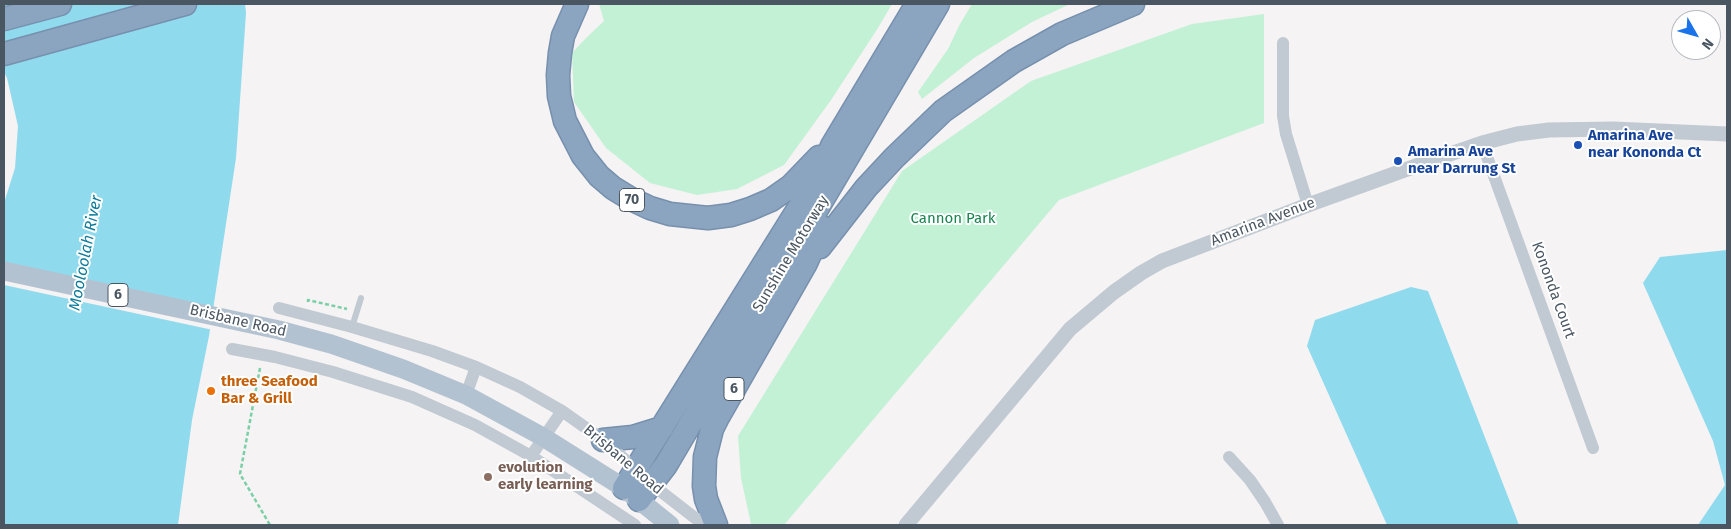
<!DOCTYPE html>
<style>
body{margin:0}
#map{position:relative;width:1731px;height:529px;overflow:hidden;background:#f5f3f3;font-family:"Fira Sans",sans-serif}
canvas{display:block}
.frame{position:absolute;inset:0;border:5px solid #4a5661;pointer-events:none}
.north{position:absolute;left:1671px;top:10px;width:50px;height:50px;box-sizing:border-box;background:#fff;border:1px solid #b7bbc0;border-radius:50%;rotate:128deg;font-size:14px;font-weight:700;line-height:20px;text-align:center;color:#4a5661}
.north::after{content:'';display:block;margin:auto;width:18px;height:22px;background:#1a73e8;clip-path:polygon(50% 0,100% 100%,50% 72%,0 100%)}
</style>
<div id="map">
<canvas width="1731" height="529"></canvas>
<div class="frame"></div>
<div class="north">N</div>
</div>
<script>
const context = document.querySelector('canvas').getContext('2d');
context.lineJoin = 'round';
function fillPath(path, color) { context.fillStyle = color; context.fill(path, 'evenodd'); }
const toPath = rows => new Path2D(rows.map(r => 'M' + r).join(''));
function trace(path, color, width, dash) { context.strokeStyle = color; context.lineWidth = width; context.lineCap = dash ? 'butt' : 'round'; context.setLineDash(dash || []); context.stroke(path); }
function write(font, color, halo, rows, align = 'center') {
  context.font = font + ' "Fira Sans",sans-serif'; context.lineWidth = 4; context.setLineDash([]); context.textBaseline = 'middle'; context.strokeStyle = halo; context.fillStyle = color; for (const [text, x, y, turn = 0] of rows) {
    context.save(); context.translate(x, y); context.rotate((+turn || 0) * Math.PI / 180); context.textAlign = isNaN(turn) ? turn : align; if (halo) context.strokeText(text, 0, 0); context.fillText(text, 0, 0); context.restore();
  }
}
fillPath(toPath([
 [599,4,892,4,878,28,831,100,784,165,737,189,697,195,650,183,606,148,574,102,572,53,586,38,604,21],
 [972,4,1070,4,1032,22,974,58,922,99,918,92,948,49,960,24],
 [1264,14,1264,123,1059,200,784,525,753,525,751,524,741,478,738,436,902,171,1031,81,1192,24]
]), '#c3f1d5');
fillPath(toPath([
 [4,4,245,4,246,13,236,158,209,336,192,420,178,525,4,525,4,203,15,168,18,126,7,78,4,72],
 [1727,250,1727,525,1698,525,1725,485,1713,441,1643,283,1660,257],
 [1411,287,1428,291,1519,525,1387,525,1307,346,1315,320]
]), '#90daee');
fillPath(toPath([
 [4,263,216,308,213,330,4,285]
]), '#f5f3f3');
const motorway = toPath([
 [577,4,563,36,560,53,558,75,559,96,565,121,583,156,599,176,613,188,631,199,650,208,670,214,708,218,731,215,750,209,771,200,791,186,819,157],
 [4,19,60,4],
 [4,54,185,4],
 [820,247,866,188,894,158,943,111,1014,61,1062,34,1133,4],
 [603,440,633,437,662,428],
 [624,488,820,174,832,146,917,4],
 [639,500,666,465,938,4],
 [716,525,706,499,704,486,705,457,712,429,718,417,806,263,822,227]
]);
trace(motorway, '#7690ad', 25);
trace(toPath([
 [308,302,308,300,347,309],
 [260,368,240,474,270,525]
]), '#7ad0a6', 2.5, [4, 2.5]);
trace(toPath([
 [352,327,361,298]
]), '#c1cad2', 6);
trace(toPath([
 [1283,43,1283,116,1286,134,1308,205],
 [1482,143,1593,448],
 [279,308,352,327,432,351,476,367,520,387,562,411,603,440,659,490,695,518,716,525],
 [232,349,275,357,333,372,412,397,475,425,531,456,635,525],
 [466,395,476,367],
 [531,456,562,411],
 [1229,457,1250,480,1265,502,1278,525]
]), '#c1cad2', 12);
trace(toPath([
 [906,525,1070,329,1114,292,1141,273,1162,261,1308,205,1427,162,1482,143,1517,134,1549,130,1613,129,1727,134]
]), '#c1cad2', 15);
trace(toPath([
 [4,271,279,330,331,344,403,369,466,395,543,437,624,488,670,525]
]), '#b3c2d1', 19);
trace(motorway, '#8ba5c1', 22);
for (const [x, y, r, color] of [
 [1578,145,5,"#1a4fb4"],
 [1398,161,5,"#1a4fb4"],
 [211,391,5,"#e8710a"],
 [488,477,5,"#8d6e63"]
]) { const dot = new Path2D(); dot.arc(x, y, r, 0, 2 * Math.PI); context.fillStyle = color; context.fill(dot); trace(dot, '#fff', 2); }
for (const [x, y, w] of [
 [632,200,25],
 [118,295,20],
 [734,389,20]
]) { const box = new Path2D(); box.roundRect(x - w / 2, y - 11.5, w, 23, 4); context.fillStyle = '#fff'; context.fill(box); trace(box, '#4a5661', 1); }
write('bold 14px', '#4a5661', null, [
 ["70",632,200],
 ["6",118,295],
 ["6",734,389]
]);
write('bold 15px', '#164399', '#fff', [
 ["Amarina Ave",1588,136],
 ["near Kononda Ct",1588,153],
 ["Amarina Ave",1408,152],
 ["near Darrung St",1408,169]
], 'left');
write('15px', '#17864f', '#fff', [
 ["Cannon Park",953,219]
]);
write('15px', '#4a5661', '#fff', [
 ["Amarina Avenue",1263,222,-21],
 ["Sunshine Motorway",791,254,-59],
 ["Kononda Court",1553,290,70],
 ["Brisbane Road",238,321,13],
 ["Brisbane Road",623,460,40]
]);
write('bold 15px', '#c56008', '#fff', [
 ["three Seafood",221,382],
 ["Bar & Grill",221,399]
], 'left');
write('bold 15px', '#785e54', '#fff', [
 ["evolution",498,468],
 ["early learning",498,485]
], 'left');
write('italic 16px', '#0c7c9b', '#fff', [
 ["Mooloolah River",86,253,-79]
]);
</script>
